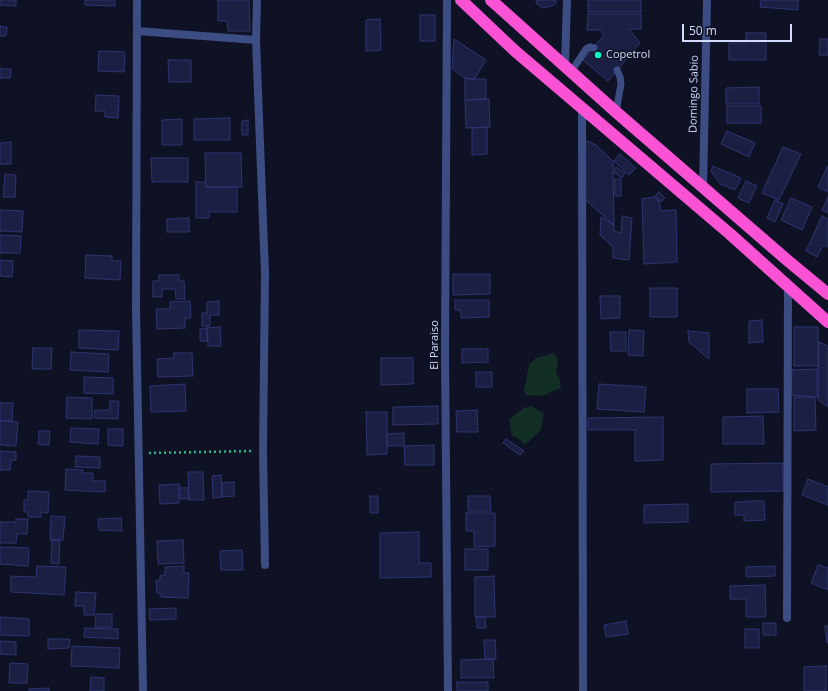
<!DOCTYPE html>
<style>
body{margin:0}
#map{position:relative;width:828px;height:691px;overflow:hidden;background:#0f1224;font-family:"Open Sans",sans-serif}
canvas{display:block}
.scale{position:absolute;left:682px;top:24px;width:110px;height:18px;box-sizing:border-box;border:2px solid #d3dbfe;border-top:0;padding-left:5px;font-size:12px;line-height:14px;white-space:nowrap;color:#d3dbfe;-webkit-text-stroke:3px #0f1224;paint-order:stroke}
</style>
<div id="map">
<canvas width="828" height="691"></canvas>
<div class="scale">50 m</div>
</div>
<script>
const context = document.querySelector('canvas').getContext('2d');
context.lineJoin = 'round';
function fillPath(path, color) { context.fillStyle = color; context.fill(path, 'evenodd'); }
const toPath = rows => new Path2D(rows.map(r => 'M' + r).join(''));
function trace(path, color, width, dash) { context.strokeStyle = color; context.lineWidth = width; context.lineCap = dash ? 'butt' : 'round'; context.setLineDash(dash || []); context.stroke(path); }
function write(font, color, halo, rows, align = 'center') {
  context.font = font + ' "Open Sans",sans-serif'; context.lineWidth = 3; context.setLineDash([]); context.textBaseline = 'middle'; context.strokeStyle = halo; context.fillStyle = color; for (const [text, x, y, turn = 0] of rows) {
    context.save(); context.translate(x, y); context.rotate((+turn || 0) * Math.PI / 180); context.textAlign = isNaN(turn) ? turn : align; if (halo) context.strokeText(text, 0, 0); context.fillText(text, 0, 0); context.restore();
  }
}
fillPath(toPath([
 [554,353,558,361,556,371,560,380,561,388,542,396,526,395,524,391,529,364,536,358],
 [531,406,544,414,543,417,541,430,525,445,518,438,512,436,509,419,524,408]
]), '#122e25');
const building = toPath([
 [0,0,16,0,16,6,0,5,0,0],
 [85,0,115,0,115,6,85,5,85,0],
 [218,0,249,0,250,31,228,31,227,21,218,21,218,0],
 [536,0,556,0,556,3,552,6,543,8,537,4,536,0],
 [588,0,641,0,641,12,588,12,588,0],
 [761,0,798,0,798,10,760,7,761,0],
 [588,14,641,14,641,29,629,29,640,43,608,81,583,60,604,35,600,30,587,30,588,14],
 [420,15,435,15,435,41,420,41,420,15],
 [380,19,381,50,366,51,366,20,380,19],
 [0,26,7,27,6,36,0,36,0,26],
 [746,33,766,33,766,60,729,60,729,43,746,43,746,33],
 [454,39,486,60,475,78,472,79,465,78,452,69,454,39],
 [820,39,828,39,828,55,819,55,820,39],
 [99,51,125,52,124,72,98,71,99,51],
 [168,60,191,60,191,82,169,82,168,60],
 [0,69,11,69,10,78,0,78,0,69],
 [465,78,472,79,486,79,486,99,465,100,465,78],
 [759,87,759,104,726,104,726,88,759,87],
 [96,95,119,96,118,118,105,117,105,111,95,111,96,95],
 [486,99,489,99,490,127,466,128,465,100,486,99],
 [727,106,761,106,761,123,727,123,727,106],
 [230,118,230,140,194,140,194,119,230,118],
 [182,119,182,145,162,145,162,120,182,119],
 [248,120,248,135,242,135,242,121,248,120],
 [487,127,487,154,472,155,472,128,487,127],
 [727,131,755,143,749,157,721,144,727,131],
 [585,140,596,145,613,161,614,225,584,199,585,140],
 [11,142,11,164,0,164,0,143,11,142],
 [783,147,801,154,779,200,762,193,783,147],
 [205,153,241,153,242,187,206,187,205,153],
 [620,154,636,168,629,175,614,161,620,154],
 [151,158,188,158,188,182,152,182,151,158],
 [713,166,741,178,735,190,720,184,711,171,713,166],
 [616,167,625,173,622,178,613,172,616,167],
 [827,167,828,167,828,192,818,187,827,167],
 [5,174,16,175,15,197,3,197,5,174],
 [615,179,621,179,621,196,615,196,615,179],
 [746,181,757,186,749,203,738,198,746,181],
 [196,182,205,182,206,187,237,187,237,212,209,212,209,218,196,218,196,182],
 [659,192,665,198,661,202,655,196,659,192],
 [654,197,659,201,661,211,676,210,677,262,644,264,642,199,654,197],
 [828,197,828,213,822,210,828,197],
 [791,198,812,207,802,230,781,220,791,198],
 [775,200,783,204,775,222,767,218,775,200],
 [0,210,23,211,22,232,0,231,0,210],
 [622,216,632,218,629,260,613,258,613,247,600,235,601,217,614,225,614,231,621,233,622,216],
 [822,216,828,219,828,247,823,245,817,257,806,251,822,216],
 [189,218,189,232,167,232,167,219,189,218],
 [0,235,21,236,20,253,0,253,0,235],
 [86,255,112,256,112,261,121,261,120,280,85,278,86,255],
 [0,260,13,261,12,277,0,276,0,260],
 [453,274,490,274,490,294,453,295,453,274],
 [159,275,179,275,179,281,184,281,185,299,176,299,175,289,162,289,162,297,153,297,153,281,159,281,159,275],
 [650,288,677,288,677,317,650,317,650,288],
 [600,296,620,296,620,318,601,319,600,296],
 [455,300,489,300,489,317,461,318,461,310,455,310,455,300],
 [190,301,191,318,185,318,185,328,157,329,156,309,170,309,170,302,190,301],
 [219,301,219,315,210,315,210,326,202,326,202,313,207,313,207,302,219,301],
 [762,320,763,342,749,343,749,321,762,320],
 [220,327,221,346,208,346,207,328,220,327],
 [794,327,818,327,818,366,794,366,794,327],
 [207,328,207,341,200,341,200,329,207,328],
 [79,330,119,331,118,350,79,348,79,330],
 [629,330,644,331,643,356,628,355,629,330],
 [688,331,709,333,709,359,689,342,688,331],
 [610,332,626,332,626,351,611,351,610,332],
 [819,342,828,346,828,407,818,400,819,342],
 [33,348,52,348,51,369,32,369,33,348],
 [462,349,488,349,488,362,462,363,462,349],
 [71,352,109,354,108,372,70,370,71,352],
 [174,353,192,353,193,376,158,377,157,359,174,358,174,353],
 [381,358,413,358,413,384,381,385,381,358],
 [817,369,817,397,791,395,792,370,817,369],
 [476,372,492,372,492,387,476,387,476,372],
 [84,377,113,378,113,394,84,393,84,377],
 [185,384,186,411,151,412,150,386,185,384],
 [599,384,646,387,644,412,597,409,599,384],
 [747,389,778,389,779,412,747,413,747,389],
 [67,397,92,398,92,419,66,418,67,397],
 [794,397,815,397,816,430,794,431,794,397],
 [110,401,119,401,118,419,94,418,95,410,110,410,110,401],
 [0,403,13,403,12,421,0,421,0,403],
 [438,406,438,424,393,425,393,407,438,406],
 [477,410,478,432,457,432,456,411,477,410],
 [366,412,387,412,387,454,367,455,366,412],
 [763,416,764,444,723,444,723,417,763,416],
 [663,417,663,460,635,461,635,430,588,430,588,418,663,417],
 [0,421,18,422,16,446,0,445,0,421],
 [71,428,99,429,98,444,70,442,71,428],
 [108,429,123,429,123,446,108,445,108,429],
 [39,431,50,431,49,445,38,444,39,431],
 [404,433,404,446,387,446,387,434,404,433],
 [506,439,524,451,520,455,503,443,506,439],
 [434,445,434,465,405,465,404,446,434,445],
 [0,451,16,452,16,460,11,460,10,470,0,470,0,451],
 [76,456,100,457,100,468,75,467,76,456],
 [783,463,783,491,711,492,711,464,783,463],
 [66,469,83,470,82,473,93,473,93,481,105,481,105,492,65,490,66,469],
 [188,472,203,472,204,500,189,500,188,472],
 [221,475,222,497,213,498,212,476,221,475],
 [808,479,828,487,828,505,802,495,808,479],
 [234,482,234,496,222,497,222,483,234,482],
 [179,484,179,503,160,504,159,485,179,484],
 [180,488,188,488,189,499,180,499,180,488],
 [28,491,49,492,48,513,41,512,41,517,28,517,28,512,24,512,24,500,28,500,28,491],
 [370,496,378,496,378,513,370,513,370,496],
 [468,496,490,496,491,511,468,511,468,496],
 [746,501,764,501,765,520,744,521,744,515,735,515,735,502,746,502,746,501],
 [688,504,688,522,644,523,644,505,688,504],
 [466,513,495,513,495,546,474,547,474,531,466,531,466,513],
 [51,516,65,517,63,540,50,540,51,516],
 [121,518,122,531,99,530,98,519,121,518],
 [16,519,28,519,27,534,17,534,16,543,0,543,0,522,16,522,16,519],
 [419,532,419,563,431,563,431,577,380,578,380,533,419,532],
 [52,540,60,540,59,564,51,563,52,540],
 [183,540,184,563,158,564,157,541,183,540],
 [0,547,29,548,28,566,0,564,0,547],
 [465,549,488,549,488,570,465,570,465,549],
 [242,550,243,570,221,570,220,551,242,550],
 [818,565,828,568,828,590,811,583,818,565],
 [37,566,66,567,64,595,11,592,11,576,36,577,37,566],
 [184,566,184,573,189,573,188,598,161,597,161,594,157,593,156,581,160,580,160,576,165,575,165,567,184,566],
 [775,566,775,576,746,577,746,567,775,566],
 [494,576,495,617,475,617,475,577,494,576],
 [765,585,766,617,746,617,746,599,730,599,730,586,765,585],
 [76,592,96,593,94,615,84,615,84,606,75,606,76,592],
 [176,608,176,619,150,620,149,609,176,608],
 [96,614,112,614,112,627,95,627,96,614],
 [0,617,29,619,29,636,0,635,0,617],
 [476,617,485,617,486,628,477,628,476,617],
 [626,621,628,634,606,637,604,625,626,621],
 [763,623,776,623,776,635,763,635,763,623],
 [825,626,828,626,828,643,827,643,825,626],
 [85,628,118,629,118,639,84,637,85,628],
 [745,629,759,629,759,648,745,648,745,629],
 [48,639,70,639,69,648,48,649,48,639],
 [484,640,495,640,496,659,485,659,484,640],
 [0,641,16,642,16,655,0,654,0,641],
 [72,646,120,648,119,668,71,666,72,646],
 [493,659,494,678,461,678,461,660,493,659],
 [10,663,28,664,27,683,9,683,10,663],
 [826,666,826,691,804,691,804,667,826,666],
 [91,677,104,678,104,691,90,691,91,677],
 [457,682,488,682,488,691,457,691,457,682],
 [49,688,49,691,29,691,29,689,49,688]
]);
fillPath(building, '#1c1f44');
trace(building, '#2e3570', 1);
trace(toPath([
 [149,453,252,451]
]), '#32b385', 2.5, [2, 3]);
trace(toPath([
 [571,72,586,49,590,47,594,48],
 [616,112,621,84,620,77,617,70]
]), '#3b4d82', 7);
trace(toPath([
 [137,0,136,309,143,691],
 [257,0,256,40,265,273,263,451,265,565],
 [447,0,445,353,448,691],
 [137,31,256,40],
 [565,66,567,0],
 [582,109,583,691],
 [703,188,707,0],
 [787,618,788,286]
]), '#3b4d82', 8);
trace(toPath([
 [461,0,515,51,730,234,828,322],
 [491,0,616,112,787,260,828,294]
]), '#fa52d4', 12);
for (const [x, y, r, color] of [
 [598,55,4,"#07f6c8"]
]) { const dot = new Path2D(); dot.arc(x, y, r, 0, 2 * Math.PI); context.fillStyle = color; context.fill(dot); trace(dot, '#0f1224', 1.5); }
write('11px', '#d3dbfe', '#0f1224', [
 ["Copetrol",606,55]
], 'left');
write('11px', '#d3dbfe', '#0f1224', [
 ["Domingo Sabio",694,94,-89],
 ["El Paraiso",435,345,-90]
]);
</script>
